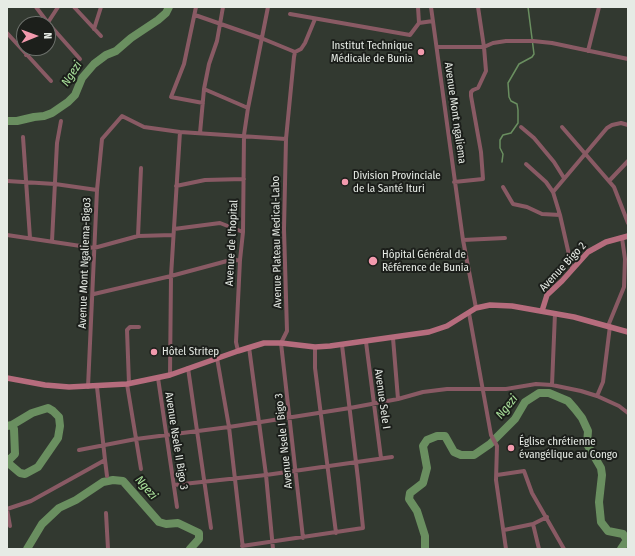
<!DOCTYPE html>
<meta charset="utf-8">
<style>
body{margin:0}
#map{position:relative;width:635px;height:556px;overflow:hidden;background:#323930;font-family:"Fira Sans Condensed",sans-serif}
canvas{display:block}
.frame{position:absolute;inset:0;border:8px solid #e6ebe5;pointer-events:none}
.north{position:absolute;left:16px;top:16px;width:40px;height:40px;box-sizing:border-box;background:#1c1f1b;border:1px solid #6d716c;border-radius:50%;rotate:89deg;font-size:11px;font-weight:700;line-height:16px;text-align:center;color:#e6ebe5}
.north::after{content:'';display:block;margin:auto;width:14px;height:18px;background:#f29aad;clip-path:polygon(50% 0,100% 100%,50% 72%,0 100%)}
</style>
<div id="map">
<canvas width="635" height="556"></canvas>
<div class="frame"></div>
<div class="north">N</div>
</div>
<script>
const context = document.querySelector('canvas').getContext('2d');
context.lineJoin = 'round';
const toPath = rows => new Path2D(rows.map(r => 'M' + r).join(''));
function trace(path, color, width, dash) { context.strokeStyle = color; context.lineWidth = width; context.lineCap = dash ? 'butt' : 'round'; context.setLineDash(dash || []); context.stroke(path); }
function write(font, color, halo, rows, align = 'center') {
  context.font = font + ' "Fira Sans Condensed",sans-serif'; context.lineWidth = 4; context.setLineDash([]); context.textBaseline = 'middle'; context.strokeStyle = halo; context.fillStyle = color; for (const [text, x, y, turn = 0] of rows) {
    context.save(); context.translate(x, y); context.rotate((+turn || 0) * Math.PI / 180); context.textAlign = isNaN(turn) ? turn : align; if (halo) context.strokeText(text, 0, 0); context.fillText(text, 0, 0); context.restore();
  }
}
trace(toPath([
 [502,162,503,154,500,148,500,140,503,135,511,133,518,123,518,110,517,104,511,101,509,97,508,83,519,64,532,57,534,54,528,7]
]), '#6a8f60', 1.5);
trace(toPath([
 [7,121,17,121,34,117,44,116,52,113,68,102,75,95,82,78,94,64,106,55,116,51,131,38,158,20,166,13,169,7],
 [7,426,12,425,32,413,48,408,53,411,59,417,60,426,58,438,38,467,25,474,20,473,7,462],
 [7,459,10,459,15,454,14,429,12,425],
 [27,549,42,524,59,508,76,500,103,482,113,480,123,481,159,522,166,524,178,523,199,533,199,539,190,549],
 [425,549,425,536,417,511,409,499,410,493,423,483,427,468,423,446,427,440,437,436,445,436,454,452,461,455,474,455,490,444,515,419,525,402,539,393,549,393,568,401,575,409,582,418,588,431,587,444,601,468,602,475,599,502,601,522,608,531,623,534,627,540,621,549]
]), '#6a8f60', 8);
trace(toPath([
 [36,7,48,23,80,59],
 [74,7,101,36],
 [196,7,184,64,171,97,203,103],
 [418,7,419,23],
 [431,7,463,240,476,308],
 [290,14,410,35,419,23,433,21],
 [195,15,261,38,295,52],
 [47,24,58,7],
 [94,29,101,7],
 [7,33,51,81],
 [437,47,484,47,493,43,506,41,533,41,552,43,628,59],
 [588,51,599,7],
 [26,55,31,48],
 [204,89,248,108],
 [521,127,534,138,554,162,564,178],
 [562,127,614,187,628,223],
 [200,133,204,89,209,64,217,41,223,7],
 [23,137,30,238],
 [526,164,546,182,553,192,560,215,572,268],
 [7,181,55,184,97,190],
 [609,181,628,161],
 [454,182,483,179,481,152,471,96,471,92,473,90,478,88,486,71,484,47,478,7],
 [176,186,205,180,244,179],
 [503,187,513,204,527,207,542,214,560,215],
 [553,192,607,128,612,125,621,123,628,125],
 [174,229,220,223,243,232],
 [7,235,94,248,138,236,173,235],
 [138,236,141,168],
 [463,240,505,238],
 [52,241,57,143,61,121],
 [94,294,171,276,227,261,240,260],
 [469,313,491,435,497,446,496,480,506,549],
 [608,326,624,287,625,259,622,238],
 [393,338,398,399],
 [366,342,381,458],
 [249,347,266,475,273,549],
 [315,347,315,368,336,533],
 [238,351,236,342,240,260,243,232,244,135,248,108,268,7],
 [217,358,229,427,243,549],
 [188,368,211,528],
 [170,375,171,276,180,132],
 [158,378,177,507],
 [127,384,141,469],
 [129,384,127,330,130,327,139,327],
 [552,385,555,313],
 [88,387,97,190,102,139,122,116,144,127,180,132,286,139],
 [597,396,603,382,610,326],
 [79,450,136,439,229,427,350,408,398,399,423,392,447,389,506,389,536,384,552,385,581,391,597,396,619,406,628,413],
 [105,460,107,476],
 [497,475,524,471,532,493,564,549],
 [174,485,266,475,392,457],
 [106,513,108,549],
 [533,524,539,549],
 [10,526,7,509,31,501,105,460,97,387],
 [504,530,533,524,547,517],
 [303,538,281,343,287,331,284,229,286,139,294,57,295,52,301,49,305,43,315,19],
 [242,546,363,528,358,479,342,345]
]), '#895a64', 4);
trace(toPath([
 [542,311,547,295,562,281,588,252,606,242,628,236],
 [7,378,45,385,69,387,127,384,170,375,238,351,264,343,281,343,315,347,330,346,429,332,447,326,476,308,490,305,512,306,574,317,628,332]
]), '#b66c7d', 5.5);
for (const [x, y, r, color] of [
 [421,52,4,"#f29aad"],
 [345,182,4,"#f29aad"],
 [373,261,5,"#f29aad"],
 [154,352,4,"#f29aad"],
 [511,448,4,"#f29aad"]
]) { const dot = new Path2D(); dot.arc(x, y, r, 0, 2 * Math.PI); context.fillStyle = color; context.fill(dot); trace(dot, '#1c1f1b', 1.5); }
write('11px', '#e6ebe5', '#1c1f1b', [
 ["Institut Technique",413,46,"right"],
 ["Médicale de Bunia",413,59,"right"],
 ["Division Provinciale",353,176],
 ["de la Santé Ituri",353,189],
 ["Hôpital Général de",382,255],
 ["Référence de Bunia",382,268],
 ["Hôtel Stritep",162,352],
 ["Église chrétienne",519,442],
 ["évangélique au Congo",519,455]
], 'left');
write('11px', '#e6ebe5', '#1c1f1b', [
 ["Avenue Mont ngaliema",455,113,82],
 ["Avenue Plateau Medical-Labo",277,242,-91],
 ["Avenue de l'hopital",232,243,-87],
 ["Avenue Mont Ngaliema-Bigo3",85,263,-88],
 ["Avenue Bigo 2",563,267,-47],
 ["Avenue Sele I",382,399,82],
 ["Avenue Nsele II Bigo 3",176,441,81],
 ["Avenue Nsele I Bigo 3",284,441,-96]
]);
write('italic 12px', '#aae29b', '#1c1f1b', [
 ["Ngezi",72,74,-57],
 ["Ngezi",507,407,-51],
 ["Ngezi",146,488,49]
]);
</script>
